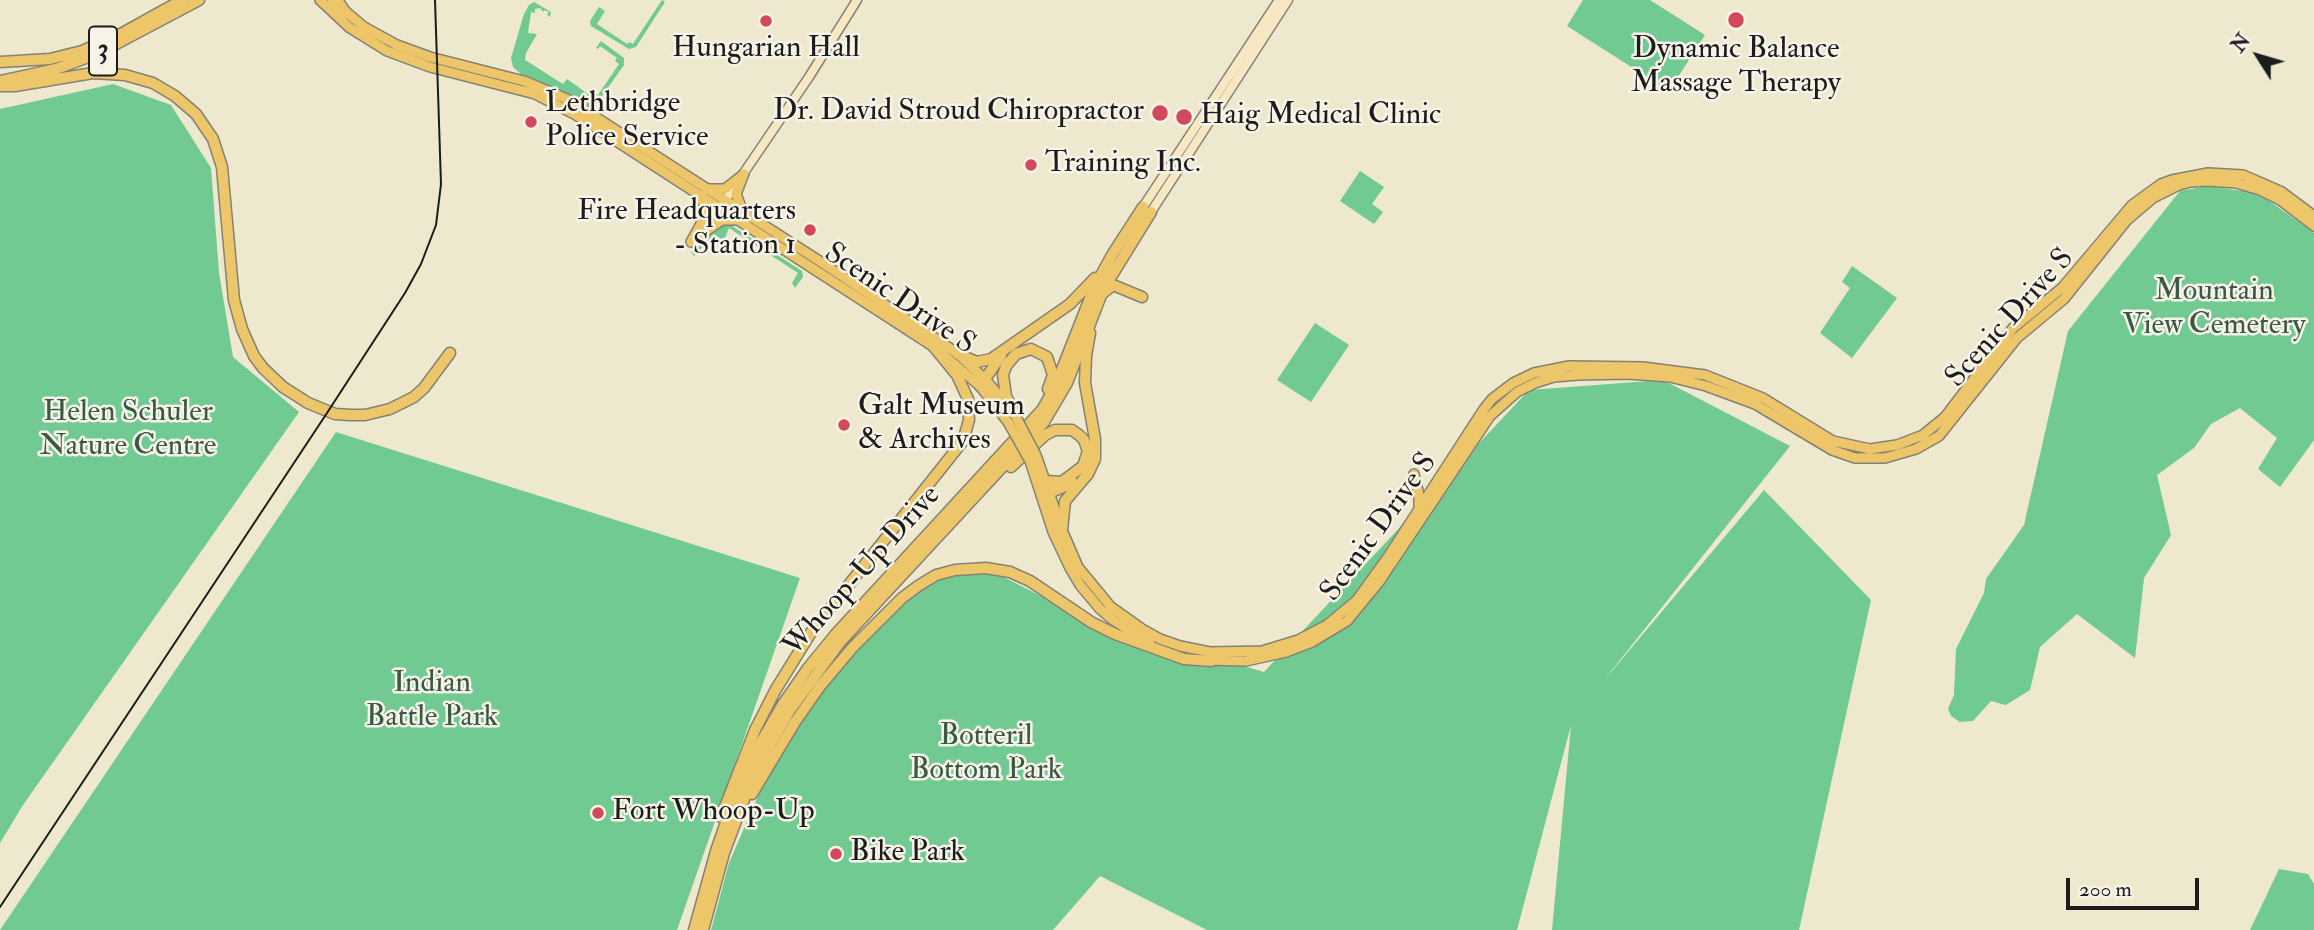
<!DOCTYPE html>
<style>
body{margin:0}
#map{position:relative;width:2314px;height:930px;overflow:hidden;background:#ede8ce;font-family:"IM FELL Double Pica",serif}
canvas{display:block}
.north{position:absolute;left:2223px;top:21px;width:70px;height:70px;-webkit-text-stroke:5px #f7f3e8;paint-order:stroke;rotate:307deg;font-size:19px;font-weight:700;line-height:28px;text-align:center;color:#1c1c1c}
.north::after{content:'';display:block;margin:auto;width:24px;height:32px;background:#1c1c1c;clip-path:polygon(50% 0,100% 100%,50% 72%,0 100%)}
.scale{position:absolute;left:2066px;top:878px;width:133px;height:32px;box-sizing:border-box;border:4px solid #1c1c1c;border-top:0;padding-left:9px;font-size:21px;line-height:24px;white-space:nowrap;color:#1c1c1c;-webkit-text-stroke:5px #f7f3e8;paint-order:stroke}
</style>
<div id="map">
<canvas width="2314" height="930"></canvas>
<div class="north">N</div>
<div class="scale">200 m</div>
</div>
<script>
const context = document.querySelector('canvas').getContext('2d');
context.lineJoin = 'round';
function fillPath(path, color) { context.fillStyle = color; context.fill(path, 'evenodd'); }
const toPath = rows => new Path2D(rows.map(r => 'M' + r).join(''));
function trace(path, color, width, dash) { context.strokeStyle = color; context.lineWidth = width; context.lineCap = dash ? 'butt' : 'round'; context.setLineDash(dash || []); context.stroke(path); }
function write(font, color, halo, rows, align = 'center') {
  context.font = font + ' "IM FELL Double Pica",serif'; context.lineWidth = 5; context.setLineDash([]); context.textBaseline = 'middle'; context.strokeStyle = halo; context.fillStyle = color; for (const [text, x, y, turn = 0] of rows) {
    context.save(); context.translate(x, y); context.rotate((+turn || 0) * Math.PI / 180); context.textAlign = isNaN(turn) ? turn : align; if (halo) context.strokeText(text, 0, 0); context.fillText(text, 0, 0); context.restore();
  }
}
fillPath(toPath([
 [662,0,665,2,636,47,629,49,591,26,590,21,599,7,605,11,597,24,627,44,629,42,633,44],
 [1583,0,1650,0,1705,35,1669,91,1567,26],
 [534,2,551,12,550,17,547,15,549,12,544,10,543,12,540,8,535,9,535,13,531,12,528,33,537,34,526,53,525,60,563,84,567,79,592,97,594,94,598,95,619,64,615,61,617,58,600,46,598,49,596,48,601,41,624,58,624,65,595,106,582,105,524,77,513,67,511,58,524,14,529,5],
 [113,84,171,105,211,168,219,273,233,357,299,412,23,805,0,843,0,109],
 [1360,171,1384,187,1372,204,1383,212,1374,224,1340,201],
 [2208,186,2249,192,2268,200,2314,233,2314,440,2280,487,2258,469,2277,438,2240,408,2211,424,2194,448,2157,475,2171,535,2144,578,2135,658,2077,614,2040,647,2030,690,2006,705,1991,701,1973,721,1960,722,1951,716,1948,709,1954,695,1956,649,1984,593,1986,579,2024,525,2068,331,2180,191],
 [723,224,729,224,802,271,803,277,795,288,792,283,798,273,729,228,725,238,723,240,715,235,713,236,694,256,691,252],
 [1852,266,1897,298,1852,358,1820,333,1850,288,1842,282],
 [1315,323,1349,345,1311,402,1277,380],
 [1663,380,1790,446,1601,684,1764,490,1871,600,1799,930,1552,930,1571,725,1517,930,1207,930,1100,876,1053,930,711,930,729,863,763,784,804,709,873,633,923,583,986,568,1088,620,1264,672,1529,390],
 [336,432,800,578,677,930,0,930],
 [2279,869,2308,874,2314,884,2314,930,2250,930]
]), '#70ca92');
const secondary = toPath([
 [722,205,809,77,857,0],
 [1143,207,1279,0],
 [1151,212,1288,0]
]);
const primary = toPath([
 [320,0,350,28,387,51,430,67,535,94,576,115,934,347,980,386,1008,422],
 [332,0,364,27,397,45,430,57,524,81,569,100,818,260,938,340,958,354,984,378,1007,405],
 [706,189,725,189,744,174],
 [743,212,736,194,743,176],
 [700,235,722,220,737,220],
 [691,242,707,213,706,206,700,198],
 [1036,455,1062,530,1078,567,1111,607,1142,629,1160,639,1180,646,1210,652,1262,651,1298,640,1327,625,1357,600,1388,557,1484,409,1492,399,1513,383,1534,373,1569,366,1643,367,1705,375,1763,398,1833,441,1870,449,1897,445,1923,435,1945,417,2013,328,2062,288,2132,205,2161,184,2172,180,2208,173,2243,175,2282,192,2314,216],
 [1030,461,1053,532,1070,568,1080,585,1100,609,1113,620,1150,643],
 [1414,474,1419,495,1419,507],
 [1206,660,1246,661,1286,652,1312,642,1347,621,1379,582,1490,416,1517,392,1535,383,1554,377,1578,375,1628,374,1670,377,1706,386,1755,404,1832,450,1855,458,1885,458,1916,449,1939,436,2017,338,2064,299,2127,220,2153,198,2179,185,2191,182,2207,181,2236,183,2260,190,2280,200,2314,226]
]);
const motorway = toPath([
 [337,0,346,13],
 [0,62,50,59,82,51,119,35,182,0],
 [1,81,56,69,97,54,199,0],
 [0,86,15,86,93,73,125,75,153,83,175,96,196,114,213,139,222,167,234,300,242,329,254,356,263,368,283,387,308,403,335,414,351,415,365,415,390,409,414,397,424,388,450,353],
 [1103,293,1113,285,1142,297],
 [958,354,977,362,991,359,1070,304,1095,278],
 [980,386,1001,356],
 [1015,415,1006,396,1003,375,1006,366,1016,354,1031,349,1047,357,1053,375,1048,389],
 [1011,467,1045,435,1055,430,1072,430,1079,435,1084,440,1088,451,1083,466,1062,482,1046,481],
 [1042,496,1073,483],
 [1062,530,1065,501,1088,474,1095,459,1095,439,1085,383,1086,356,1090,333],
 [752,794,795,722,821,685,853,647,902,598,918,586,936,575,955,570,986,568,1010,572,1030,581,1091,622,1115,634,1184,659,1211,661],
 [721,817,755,730,776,689,812,631,963,441,969,420,968,399,957,375,934,347],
 [694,930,716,851,731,808,760,744,783,704,808,668,835,635,1042,410,1055,387,1094,288,1112,255,1143,207],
 [703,930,724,853,748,789,769,746,790,710,841,641,1044,422,1067,383,1104,288,1151,212]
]);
trace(secondary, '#848275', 11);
trace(primary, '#848275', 12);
trace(motorway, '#848275', 13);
trace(secondary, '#f7e8c3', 8);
trace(primary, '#ecc669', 9);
trace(motorway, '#ecc669', 10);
trace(toPath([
 [0,907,327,413,405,293,421,264,436,225,441,184,435,0]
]), '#1c1c1c', 2);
const primaryBridge = toPath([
 [1015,415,1036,455],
 [1008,422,1030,461]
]);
trace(primaryBridge, '#848275', 12, []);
trace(primaryBridge, '#ecc669', 9);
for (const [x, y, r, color] of [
 [1736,20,9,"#d1495b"],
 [766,21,7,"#d1495b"],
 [1160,113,9,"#d1495b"],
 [1184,117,9,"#d1495b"],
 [531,122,7,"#d1495b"],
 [1031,165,7,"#d1495b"],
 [810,230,7,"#d1495b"],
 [844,425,7,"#d1495b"],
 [598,813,7,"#d1495b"],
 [836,854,7,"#d1495b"]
]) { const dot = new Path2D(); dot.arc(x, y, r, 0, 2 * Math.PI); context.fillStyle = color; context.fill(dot); trace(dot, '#f7f3e8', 2.5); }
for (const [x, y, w] of [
 [103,51,28]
]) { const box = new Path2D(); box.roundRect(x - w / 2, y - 24.5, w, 49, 5); context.fillStyle = '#f7f3e8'; context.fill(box); trace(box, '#1c1c1c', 2); }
write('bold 28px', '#1c1c1c', null, [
 ["3",103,51]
]);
write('30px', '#1c1c1c', '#f7f3e8', [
 ["Hungarian Hall",766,50,"center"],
 ["Dynamic Balance",1736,51,"center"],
 ["Massage Therapy",1736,85,"center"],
 ["Lethbridge",545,105],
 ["Police Service",545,139],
 ["Dr. David Stroud Chiropractor",1144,113,"right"],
 ["Haig Medical Clinic",1200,117],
 ["Training Inc.",1045,165],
 ["Fire Headquarters",796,213,"right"],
 ["- Station 1",796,247,"right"],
 ["Galt Museum",858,408],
 ["& Archives",858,442],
 ["Fort Whoop-Up",612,813],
 ["Bike Park",850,854]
], 'left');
write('30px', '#395945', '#f7f3e8', [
 ["Mountain",2214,293],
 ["View Cemetery",2214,327],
 ["Helen Schuler",128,414],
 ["Nature Centre",128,448],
 ["Indian",432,685],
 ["Battle Park",432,719],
 ["Botteril",986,738],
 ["Bottom Park",986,772]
]);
write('30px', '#1c1c1c', '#f7f3e8', [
 ["Scenic Drive S",899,300,34],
 ["Scenic Drive S",2011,319,-48],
 ["Scenic Drive S",1380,528,-54],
 ["Whoop-Up Drive",863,572,-48]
]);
</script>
